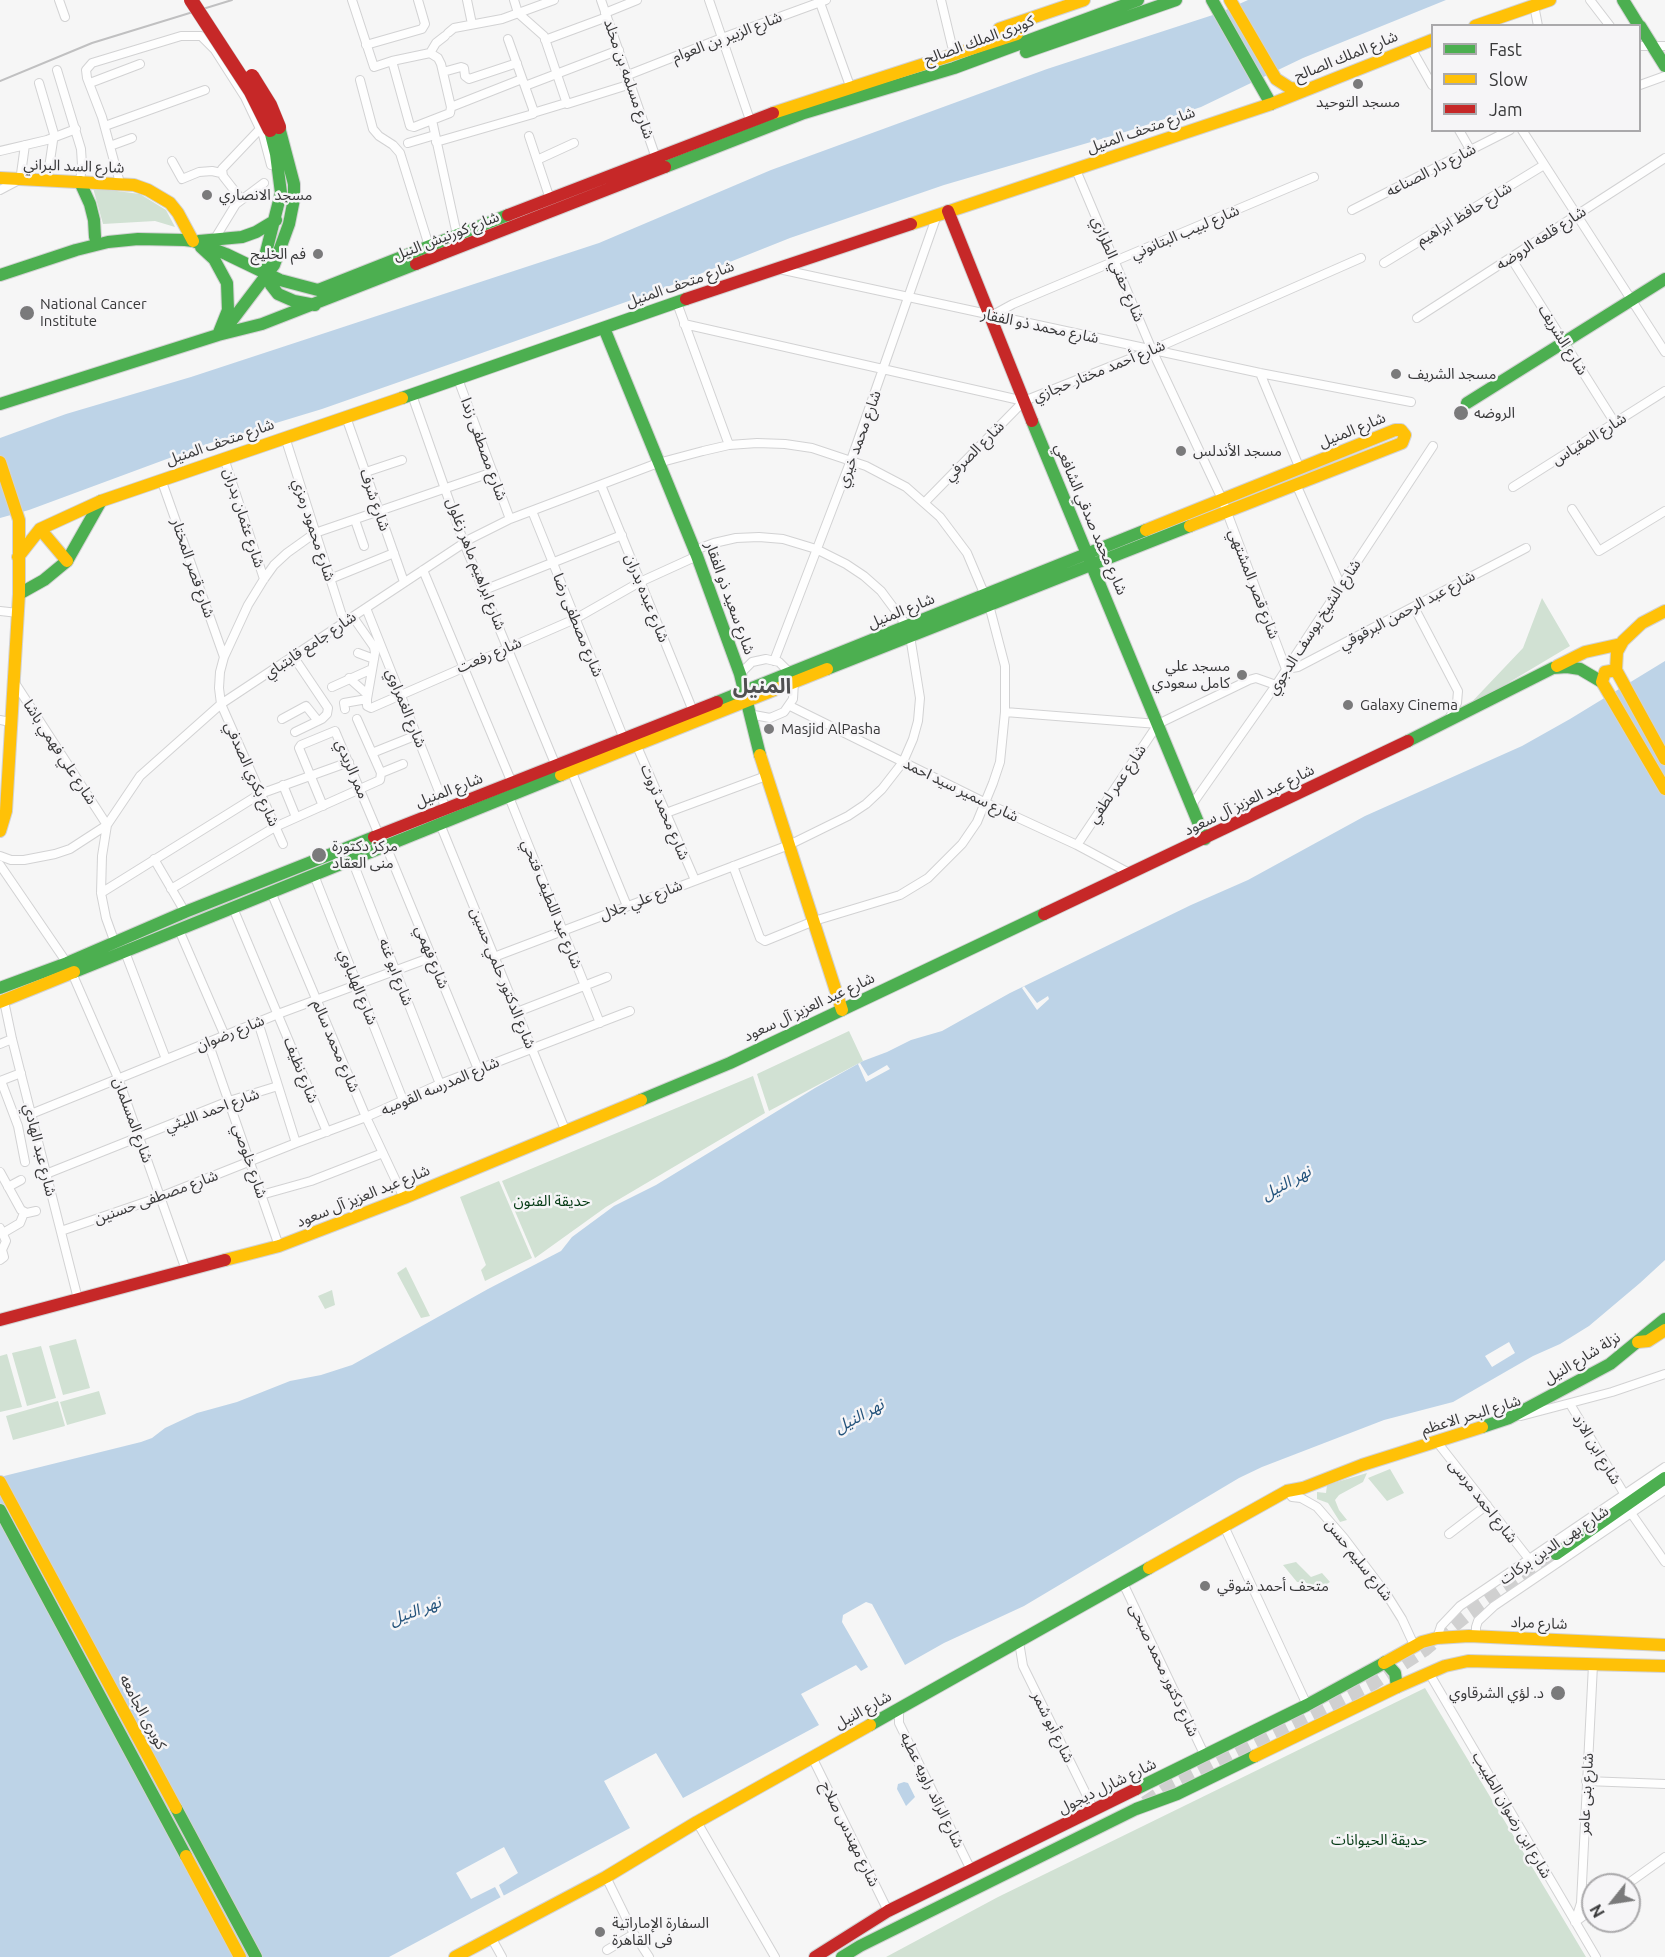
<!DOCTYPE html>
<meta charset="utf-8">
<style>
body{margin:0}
#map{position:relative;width:1665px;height:1957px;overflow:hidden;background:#f6f6f6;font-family:Ubuntu,sans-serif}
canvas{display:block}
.legend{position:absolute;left:1431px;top:24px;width:210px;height:108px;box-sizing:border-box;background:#f6f5f7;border:2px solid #aaa9ab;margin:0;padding:8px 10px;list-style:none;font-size:18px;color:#383839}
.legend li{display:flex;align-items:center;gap:12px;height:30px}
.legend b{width:30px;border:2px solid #aaa9ab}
.north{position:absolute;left:1581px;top:1873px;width:60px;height:60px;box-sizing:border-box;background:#f6f5f7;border:2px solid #aaa9ab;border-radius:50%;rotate:240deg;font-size:16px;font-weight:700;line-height:24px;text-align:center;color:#383839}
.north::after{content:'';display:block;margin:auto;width:21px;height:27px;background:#7a7a7b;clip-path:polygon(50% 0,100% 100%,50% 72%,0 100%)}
</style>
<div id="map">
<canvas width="1665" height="1957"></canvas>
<ul class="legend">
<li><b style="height:8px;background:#4caf50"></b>Fast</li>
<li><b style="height:8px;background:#ffc107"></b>Slow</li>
<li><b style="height:8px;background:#c62828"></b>Jam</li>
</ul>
<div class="north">N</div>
</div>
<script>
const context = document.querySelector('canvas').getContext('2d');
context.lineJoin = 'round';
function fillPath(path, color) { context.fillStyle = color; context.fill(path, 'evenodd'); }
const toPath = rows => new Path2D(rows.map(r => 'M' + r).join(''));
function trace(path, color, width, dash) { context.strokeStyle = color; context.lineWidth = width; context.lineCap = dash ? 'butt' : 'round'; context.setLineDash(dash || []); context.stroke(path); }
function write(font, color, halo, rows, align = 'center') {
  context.font = font + ' Ubuntu,"Noto Sans Arabic",sans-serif'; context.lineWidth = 5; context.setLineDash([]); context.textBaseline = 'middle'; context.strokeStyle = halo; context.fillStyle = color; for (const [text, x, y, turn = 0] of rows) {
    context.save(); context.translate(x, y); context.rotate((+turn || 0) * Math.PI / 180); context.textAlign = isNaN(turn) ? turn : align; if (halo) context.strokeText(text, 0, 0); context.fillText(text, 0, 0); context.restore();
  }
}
fillPath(toPath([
 [93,188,140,194,166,210,175,227,155,221,103,224],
 [1542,598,1570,646,1466,708,1523,648],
 [849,1031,863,1061,769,1111,757,1074],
 [753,1076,765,1113,606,1207,535,1258,502,1181],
 [499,1181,532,1258,485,1281,481,1270,486,1265,460,1197],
 [406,1267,430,1316,421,1318,397,1273],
 [332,1290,335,1305,325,1309,318,1296],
 [76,1339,90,1388,63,1395,49,1346],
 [41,1346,56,1398,27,1406,12,1353],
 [7,1354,22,1407,0,1412,0,1356],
 [99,1391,106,1414,67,1425,60,1402],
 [58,1401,65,1426,13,1440,6,1416],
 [1390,1469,1404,1493,1387,1501,1368,1478],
 [1367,1473,1363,1482,1339,1495,1335,1500,1339,1510,1347,1520,1340,1522,1328,1503,1317,1499,1317,1492,1326,1493,1327,1485],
 [1296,1562,1311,1577,1322,1573,1330,1582,1317,1590,1305,1582,1297,1582,1283,1565],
 [1425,1688,1586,1957,886,1957,998,1897]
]), '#d1e1d3');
fillPath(toPath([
 [1248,0,1446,0,1303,58,1201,107,1125,132,944,185,790,238,657,291,459,361,322,409,210,443,29,510,0,518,0,438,66,414,191,377,599,243,771,170,1047,69,1219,13],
 [1665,661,1665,1260,1640,1283,1589,1326,1560,1344,1533,1356,1453,1402,1384,1420,1262,1467,1239,1478,1024,1606,944,1643,905,1665,872,1604,866,1602,843,1615,842,1622,868,1667,861,1671,856,1665,801,1694,819,1725,683,1798,656,1753,604,1781,630,1828,389,1957,0,1957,0,1477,141,1442,152,1438,165,1428,197,1413,237,1402,290,1381,321,1375,352,1365,488,1289,561,1251,572,1237,614,1206,656,1185,815,1088,863,1061,887,1052,911,1040,942,1031,1010,993,1191,905,1248,880,1365,816,1522,746,1570,719],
 [904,1782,908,1783,915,1797,906,1806,897,1789,898,1784]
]), '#bdd3e7');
fillPath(toPath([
 [1024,986,1037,1003,1048,996,1049,999,1037,1010,1022,988],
 [860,1063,868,1076,887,1065,890,1069,866,1082,858,1064],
 [1509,1342,1515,1353,1492,1367,1485,1356],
 [656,1754,676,1790,655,1757,608,1782,627,1817,625,1818,605,1782],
 [504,1847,518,1873,499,1885,504,1896,501,1898,495,1887,471,1899,456,1873]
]), '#f6f6f6');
trace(toPath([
 [1145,1803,1171,1786,1375,1682,1424,1650,1468,1614,1556,1554]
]), '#d0d0d0', 14, [14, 7]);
const street = toPath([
 [59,0,65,17],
 [352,0,374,67,392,61,430,53,438,58,441,64,451,107,450,113,414,127,410,126,392,61],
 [467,0,472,24],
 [514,0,518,13,544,36,567,104,631,84],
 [601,0,656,158],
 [709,0,750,120],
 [819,0,850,86],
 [941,0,952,46],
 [1590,0,1610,26],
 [1534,5,1538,26],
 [605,13,637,0],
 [448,33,454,28,502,19,554,0],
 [545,40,607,17],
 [366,45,422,29,425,24,418,0],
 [1640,46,1665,46],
 [1411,48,1432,85],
 [430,53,436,43,445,36],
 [57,70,81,149,82,165,80,182],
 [443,72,461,67,464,68,465,76,469,79,517,63],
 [628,75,722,38,826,0],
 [360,80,373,129,379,136,393,145,400,153,429,246],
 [39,83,54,134,47,181],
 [90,83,140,64],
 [1640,85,1665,76],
 [525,86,619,50],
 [451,107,522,79],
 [533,113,566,103],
 [432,120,457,235],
 [105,126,205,90],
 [1459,130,1471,151],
 [1522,130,1665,352],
 [529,136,550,199],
 [436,142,533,114,533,109,508,39],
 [408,143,435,135],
 [110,146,132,138],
 [0,151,47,140,76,129],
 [537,160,574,143],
 [172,161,182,179,199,172,212,171,221,173],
 [1076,170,1152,350,1222,499,1286,669,1298,667,1526,548],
 [20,181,25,145],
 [120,183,102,117,87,78,86,70,92,63,181,36,201,36,215,50,245,97,263,135,271,165],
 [0,190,17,181],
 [241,199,223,176,222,169,260,129],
 [1352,210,1510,130],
 [214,240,236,204,264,183],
 [1511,258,1615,423],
 [1384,263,1544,165],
 [779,269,1260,373,1411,402],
 [677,303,729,445],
 [991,316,1013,304,1314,177],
 [1417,318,1665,158],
 [684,324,1024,401,1152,350,1361,258],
 [1260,373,1300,469],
 [458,379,510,519],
 [412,395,464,543,556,766],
 [346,417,404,582],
 [285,437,344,622],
 [224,458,264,579],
 [366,472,402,460],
 [161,479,224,657],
 [1296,484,1341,586],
 [601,485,693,711],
 [1513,487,1665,391],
 [925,502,1024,401],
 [1572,509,1599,551,1665,511],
 [532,511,624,739],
 [355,520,364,546],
 [695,550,714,543,736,538,759,537,783,539,816,549,846,564,864,576,881,591,907,626],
 [423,570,512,783],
 [330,579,394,553],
 [484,590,622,535],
 [1414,607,1458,691,1457,703,1447,723],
 [366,608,446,809],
 [0,611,18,613],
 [353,617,374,647,375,653,367,699,367,706,371,708,575,619,640,582,697,556],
 [358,653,374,659],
 [293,656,328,708,327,714,322,719,295,732],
 [774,661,851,460,937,215],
 [740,674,752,662,766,659,779,662,790,673],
 [349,678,367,694],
 [332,687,372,669],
 [790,706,986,803,1077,845,1131,874],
 [345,709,344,703,367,699],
 [748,711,754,715,770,718,784,712,793,699,794,682],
 [1005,712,1158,724,1249,680,1256,678,1276,685],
 [282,719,306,706,318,721],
 [0,720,10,722],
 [636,744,695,880],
 [372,753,417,735],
 [571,770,627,906],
 [381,773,403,764],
 [283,785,296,817],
 [507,792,600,1023],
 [323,806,299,748,301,745,335,731,379,835],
 [1191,806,1276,685,1433,446],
 [666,813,766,776],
 [440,824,566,1132],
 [283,844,221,704,219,688,220,672,224,657,248,605,264,579,274,565,287,553,315,533,493,472],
 [1077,845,1158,724],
 [386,846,478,1069],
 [0,856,11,860,24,860,55,854,70,849,107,825,13,680],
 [154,859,185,912],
 [352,860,440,1084],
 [0,865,67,963],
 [314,875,403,1100],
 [171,889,275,827,380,780,381,773,357,719],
 [271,892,366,1117,404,1198],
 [101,893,260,794,349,762],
 [233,908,327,1132],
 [179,930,225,1036],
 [115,943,106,918,101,893,102,856,107,825,140,776,221,704,470,539,510,519,658,463,703,451,729,445,757,443,785,444,812,448,866,466,906,487,940,517,967,553,989,605,1005,666,1005,712,1000,762,993,783,977,822,962,844,928,878,900,895,814,921,765,941,760,938,733,866],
 [125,952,166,1059],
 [494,957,789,845,848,816,866,804,882,789,903,762,913,739,918,721,920,698,910,636],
 [72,973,118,1078,186,1270],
 [4,1001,12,1039,78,1299],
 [517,1012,607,977],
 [258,1022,296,1143],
 [208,1042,279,1246],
 [0,1044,12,1039],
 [0,1081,21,1073],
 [1,1081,18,1126,25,1162],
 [31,1114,278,1014,432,957],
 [0,1172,21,1210,27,1213,36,1211],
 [46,1174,229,1101,278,1086],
 [8,1187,21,1180],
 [261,1195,311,1181,383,1153],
 [0,1228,6,1241,2,1250,4,1257,0,1260],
 [61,1231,160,1197,296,1143,366,1117,440,1084,630,1011],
 [3,1233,20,1223,24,1213],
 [1570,1404,1625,1495],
 [1521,1416,1612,1392,1665,1374],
 [1437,1442,1529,1559],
 [1287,1491,1292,1497,1301,1498,1317,1507,1344,1538,1387,1595,1402,1619,1414,1645],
 [1631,1513,1665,1562],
 [1224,1526,1307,1705],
 [1449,1534,1487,1505],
 [1123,1583,1205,1756],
 [1476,1637,1476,1627,1478,1621,1494,1606,1665,1490],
 [1437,1638,1441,1626,1460,1606,1665,1467],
 [1019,1642,1023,1666,1094,1810],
 [1429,1673,1596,1957],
 [899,1709,899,1723,971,1870],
 [812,1757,888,1911],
 [1586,1781,1665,1784],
 [697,1822,775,1957],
 [606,1877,634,1934,649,1957],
 [1626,1885,1665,1857],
 [1575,1922,1581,1903,1593,1665],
 [1575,1922,1593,1909],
 [492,1939,502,1957],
 [607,1950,634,1934]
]);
const fast = toPath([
 [1212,0,1271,104],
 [1623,0,1639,26],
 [1640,26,1665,66],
 [1026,52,1176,0],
 [270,130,276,154,281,193,263,264,271,285,278,294,294,301,315,305],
 [665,167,804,113,954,68,1138,0],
 [80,182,90,204,94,220,95,237],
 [199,241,242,237,256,232,276,220],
 [201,247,214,259,227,283,228,310,218,335],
 [0,275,76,250,108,242,138,239,185,240,193,241,226,254,280,280,318,290,508,215],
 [604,328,697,556,740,674,760,755],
 [224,331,274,265,289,224,294,199,294,184,279,127],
 [402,398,686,299],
 [1467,403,1665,279],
 [0,404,218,335,262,324,416,264],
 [1032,421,1205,839],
 [19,594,44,580,67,561,101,501],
 [827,669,1190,526],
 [717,702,1146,530],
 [1408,741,1553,668,1567,667,1580,669,1602,682],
 [74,972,561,775],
 [0,988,67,963,185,912,374,837],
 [641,1100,730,1063,1044,914],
 [1482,1427,1509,1418,1610,1364,1665,1319],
 [0,1510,186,1856],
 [1556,1554,1665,1478],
 [1385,1662,1395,1673,1397,1687],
 [870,1725,1149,1568],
 [1136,1789,1307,1705,1384,1663],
 [176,1808,256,1957],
 [842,1957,860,1946,1136,1809,1177,1794,1255,1756]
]);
const slow = toPath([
 [1230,0,1276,79,1290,88,1306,90],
 [1475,26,1550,0],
 [999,29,1084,0],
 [773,113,1017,34],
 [0,178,134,185,148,190,170,203,178,213,193,241],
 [911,224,1271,104,1432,40],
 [0,462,19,520,19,594,6,811,0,831],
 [40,529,67,561],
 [1146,530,1395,430,1401,430,1405,435,1402,443,1190,526],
 [18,557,40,529,101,501,402,398],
 [1557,666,1585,652,1621,644],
 [1616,670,1617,652,1623,641,1642,623,1665,611],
 [760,755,842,1010],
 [1665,759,1616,670,1605,672,1602,682,1665,789],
 [561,775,827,669],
 [0,1002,74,972],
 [225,1260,279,1246,404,1198,641,1100],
 [1638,1342,1648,1341,1665,1330],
 [0,1482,176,1808],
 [1149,1568,1287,1491,1303,1488,1362,1465,1482,1427],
 [1384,1663,1422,1642,1437,1638,1469,1636,1665,1645],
 [1255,1756,1397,1687,1445,1666,1468,1661,1665,1666],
 [186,1856,240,1957],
 [455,1957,606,1877,697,1822,870,1725]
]);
const jam = toPath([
 [948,211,1032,421],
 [508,215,773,113],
 [416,264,665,167],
 [686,299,911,224],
 [374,837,717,702],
 [1044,914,1408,741],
 [0,1320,225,1260],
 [815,1957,888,1911,1136,1789]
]);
trace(street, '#d2d2d3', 10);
trace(fast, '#d2d2d3', 14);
trace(slow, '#d2d2d3', 14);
trace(jam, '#d2d2d3', 14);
trace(street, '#fefefe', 8);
trace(fast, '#4caf50', 12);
trace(slow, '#ffc107', 12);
trace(jam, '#c62828', 12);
trace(toPath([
 [0,81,92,43,232,0]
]), '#c0c0c1', 2);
const jamBridge = toPath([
 [191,0,251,92,270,130],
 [252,76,270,105,279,127]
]);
trace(jamBridge, '#d2d2d3', 15, []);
trace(jamBridge, '#c62828', 14);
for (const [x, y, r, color] of [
 [1358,84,6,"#7a7a7b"],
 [207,195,6,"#7a7a7b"],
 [318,254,6,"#7a7a7b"],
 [27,313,8,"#7a7a7b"],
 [1396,374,6,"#7a7a7b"],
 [1461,413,8,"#7a7a7b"],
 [1181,451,6,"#7a7a7b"],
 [1242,675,6,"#7a7a7b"],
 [1348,705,6,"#7a7a7b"],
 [769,729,6,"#7a7a7b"],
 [319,855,8,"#7a7a7b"],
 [1205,1586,6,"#7a7a7b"],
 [1558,1693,8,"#7a7a7b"],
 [600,1932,6,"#7a7a7b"]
]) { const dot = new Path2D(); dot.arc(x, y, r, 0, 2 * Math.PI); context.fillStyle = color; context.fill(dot); trace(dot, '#f6f5f7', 2); }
write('15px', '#383839', '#f6f5f7', [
 ["شارع الزبير بن العوام",727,37,-21],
 ["كوبرى الملك الصالح",979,40,-20],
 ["شارع الملك الصالح",1346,56,-22],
 ["شارع مسلمه بن مخلد",629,79,71],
 ["شارع متحف المنيل",1141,130,-19],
 ["شارع السد البراني",74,166,2],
 ["شارع دار الصناعه",1431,170,-27],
 ["شارع حافظ ابراهيم",1464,214,-31],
 ["شارع لبيب البتانوني",1185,232,-23],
 ["شارع كورنيش النيل",446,236,-21],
 ["شارع قلعه الروضه",1541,238,-33],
 ["شارع حفني الطرازي",1118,269,67],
 ["شارع متحف المنيل",680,284,-19],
 ["شارع محمد ذو الفقار",1040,326,12],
 ["شارع الشريف",1563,340,58],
 ["شارع أحمد مختار حجازي",1099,371,-22],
 ["شارع المنيل",1352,430,-22],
 ["شارع محمد خيري",859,439,-70],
 ["شارع المقياس",1589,439,-32],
 ["شارع متحف المنيل",220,442,-19],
 ["شارع مصطفى زندا",484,449,70],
 ["شارع الصرفي",974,451,-45],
 ["شارع شرف",375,500,71],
 ["شارع عثمان بدران",244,518,72],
 ["شارع محمد صدقي الشافعي",1091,519,67],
 ["شارع محمود رمزي",314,530,72],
 ["شارع ابراهيم ماهر زغلول",476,564,69],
 ["شارع قصر المختار",193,568,71],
 ["شارع قصر المشتهي",1254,584,69],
 ["شارع عبده بدران",647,598,68],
 ["شارع سعيد ذو الفقار",730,598,70],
 ["شارع عبد الرحمن البرقوقي",1407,610,-28],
 ["شارع المنيل",901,611,-22],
 ["شارع مصطفى رضا",578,625,68],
 ["شارع الشيخ يوسف الدجوي",1314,627,-57],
 ["شارع جامع قايتباي",310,645,-34],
 ["شارع رفعت",489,655,-23],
 ["شارع الغمراوي",406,708,68],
 ["شارع علي فهمي باشا",60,752,57],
 ["ممر الريدي",352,769,67],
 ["شارع بكري الصدفي",252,774,66],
 ["شارع عمر لطفي",1117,784,-56],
 ["شارع المنيل",449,790,-21],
 ["شارع سمير سيد احمد",961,790,26],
 ["شارع عبد العزيز آل سعود",1249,800,-26],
 ["شارع محمد ثروت",665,812,67],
 ["شارع علي جلال",641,900,-21],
 ["شارع عبد اللطيف فتحي",552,904,68],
 ["شارع فهمي",432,957,68],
 ["شارع ابو غنه",396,972,69],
 ["شارع الدكتور حلمي حسين",503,978,68],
 ["شارع الهلباوي",358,987,68],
 ["شارع عبد العزيز آل سعود",809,1007,-25],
 ["شارع رضوان",230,1033,-22],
 ["شارع محمد سالم",336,1046,67],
 ["شارع نظيف",301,1070,68],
 ["شارع المدرسه القوميه",440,1086,-23],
 ["شارع احمد الليثي",212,1110,-20],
 ["شارع المسلمان",133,1120,70],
 ["شارع عبد الهادي",40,1150,76],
 ["شارع خلوصي",250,1161,71],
 ["شارع عبد العزيز آل سعود",363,1196,-22],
 ["شارع مصطفى حسنين",156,1197,-20],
 ["نزلة شارع النيل",1582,1358,-31],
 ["شارع البحر الاعظم",1471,1415,-17],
 ["شارع ابن الازد",1597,1449,59],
 ["شارع احمد مرسى",1483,1501,52],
 ["شارع بهى الدين بركات",1554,1545,-34],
 ["شارع سليم حسن",1359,1560,52],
 ["شارع مراد",1539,1623,2],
 ["شارع دكتور محمد صبحى",1164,1670,65],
 ["شارع النيل",863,1710,-29],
 ["كوبرى الجامعه",143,1712,62],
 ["شارع أبو شمر",1053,1727,64],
 ["شارع شارل ديجول",1107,1786,-26],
 ["شارع الرائد راويه عطيه",932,1790,64],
 ["شارع بنى عامر",1586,1794,-87],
 ["شارع ابن رضوان الطبيب",1512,1815,60],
 ["شارع مهندس صلاح",850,1834,64]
]);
write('15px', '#383839', '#f6f5f7', [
 ["مسجد التوحيد",1358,102,"center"],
 ["مسجد الانصاري",219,195],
 ["فم الخليج",306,254,"right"],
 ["National Cancer",40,304],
 ["Institute",40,321],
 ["مسجد الشريف",1408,374],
 ["الروضه",1474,413],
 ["مسجد الأندلس",1193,451],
 ["مسجد علي",1230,666,"right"],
 ["كامل سعودي",1230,683,"right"],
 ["Galaxy Cinema",1360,705],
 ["Masjid AlPasha",781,729],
 ["مركز دكتورة",332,846],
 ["منى العقاد",332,863],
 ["متحف أحمد شوقي",1217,1586],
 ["د. لؤي الشرقاوي",1544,1693,"right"],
 ["السفارة الإماراتية",612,1923],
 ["فى القاهرة",612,1940]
], 'left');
write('15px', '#053b15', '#f6f5f7', [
 ["حديقة الفنون",552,1201],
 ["حديقة الحيوانات",1379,1840]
]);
write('italic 16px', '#24537b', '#f6f5f7', [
 ["نهر النيل",1286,1183,-29],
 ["نهر النيل",859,1416,-29],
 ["نهر النيل",415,1611,-21]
]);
write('bold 21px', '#505051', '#f6f5f7', [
 ["المنيل",762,686]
]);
</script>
